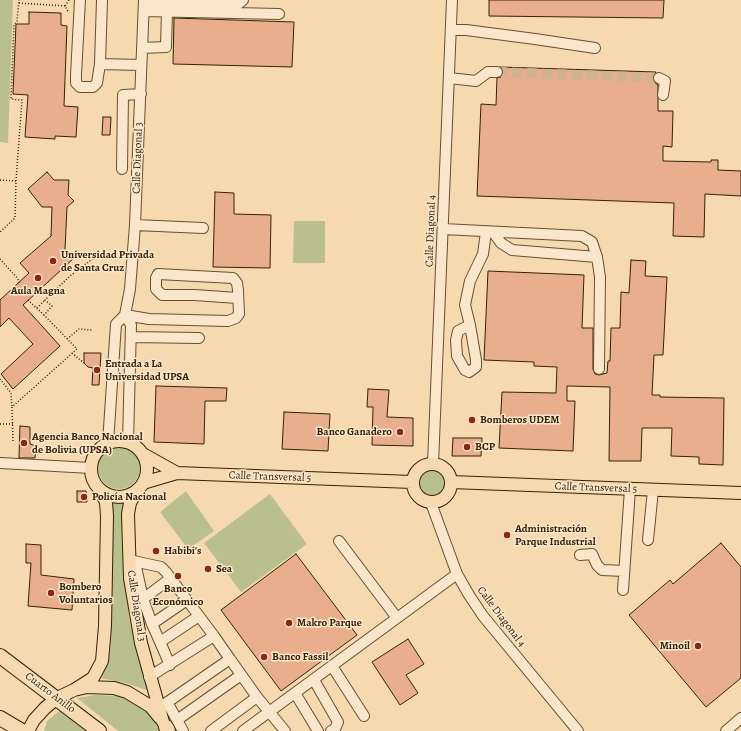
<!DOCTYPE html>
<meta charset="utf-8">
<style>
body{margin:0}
canvas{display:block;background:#f7d9af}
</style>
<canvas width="741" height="731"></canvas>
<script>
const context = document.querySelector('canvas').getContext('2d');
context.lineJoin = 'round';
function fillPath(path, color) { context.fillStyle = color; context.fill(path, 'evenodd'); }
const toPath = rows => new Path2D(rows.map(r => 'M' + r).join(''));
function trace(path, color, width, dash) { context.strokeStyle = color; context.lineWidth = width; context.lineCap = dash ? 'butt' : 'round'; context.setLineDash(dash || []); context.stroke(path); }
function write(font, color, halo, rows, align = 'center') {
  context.font = font + ' Alegreya,serif'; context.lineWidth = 3; context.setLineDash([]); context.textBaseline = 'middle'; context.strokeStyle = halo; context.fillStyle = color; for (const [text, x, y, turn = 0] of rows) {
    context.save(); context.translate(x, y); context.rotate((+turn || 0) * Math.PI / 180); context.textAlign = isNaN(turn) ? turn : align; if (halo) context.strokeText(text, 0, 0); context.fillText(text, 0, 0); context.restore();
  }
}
fillPath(toPath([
 [0,0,13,0,8,143,0,142],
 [294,221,325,221,325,263,293,263],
 '98 468a21 21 0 1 1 42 0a21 21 0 1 1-42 0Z',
 '417 484a14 14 0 1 1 28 0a14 14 0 1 1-28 0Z',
 [186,491,214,531,188,549,160,512],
 [270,494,307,544,241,592,204,543],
 [112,502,123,504,123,561,129,617,138,659,149,691,129,684,101,678,107,661,112,620],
 [95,695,117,696,132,701,149,712,163,731,118,731,77,698],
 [61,710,97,731,44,731,47,721]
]), '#b9c08e');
const building = toPath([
 [489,0,664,0,663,18,489,16,489,0],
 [29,12,61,13,61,25,67,26,64,106,78,107,76,137,55,136,55,139,25,137,28,95,13,94,16,24,29,24,29,12],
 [174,18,294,22,292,67,173,64,174,18],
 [500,67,656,72,653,78,654,82,658,85,658,111,673,111,672,147,663,146,663,161,711,162,711,160,718,160,718,170,741,171,741,196,705,194,704,237,673,236,674,203,477,196,481,104,496,105,497,78,501,77,503,72,500,67],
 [103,117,111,117,110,135,102,135,103,117],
 [47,172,54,180,69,180,68,195,74,201,67,207,65,250,73,259,23,305,60,346,13,389,1,374,33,344,9,318,0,327,0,300,29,273,20,263,51,236,52,207,42,207,28,189,47,172],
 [215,192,234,193,234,214,271,215,270,268,213,267,215,192],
 [631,260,646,261,645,276,667,277,663,355,654,355,652,395,660,395,660,397,724,398,723,465,699,464,699,457,671,456,672,428,642,428,641,461,609,461,610,387,567,386,567,401,575,401,573,451,499,448,502,392,556,393,557,367,534,366,534,362,484,360,488,271,584,275,582,328,593,328,593,369,595,374,599,375,607,373,608,361,610,361,611,328,620,328,621,292,629,293,631,260],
 [84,353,101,353,99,385,92,385,93,368,88,367,84,363,84,353],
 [156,386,227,388,226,401,205,401,204,444,154,442,156,386],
 [368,389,389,390,387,417,413,418,413,446,372,445,373,407,367,407,368,389],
 [284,412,330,414,328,451,282,449,284,412],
 [20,426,30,427,30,444,36,446,35,458,19,458,20,426],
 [453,438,482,438,481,456,452,456,453,438],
 [77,491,86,491,87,502,77,502,77,491],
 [721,543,741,567,741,678,706,707,629,615,670,580,673,584,721,543],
 [26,544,41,545,41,575,74,579,72,610,28,606,31,563,26,563,26,544],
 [296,554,357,635,281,691,221,610,296,554],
 [408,639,424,664,406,675,418,693,400,705,372,662,408,639]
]);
fillPath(building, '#e9af8d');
trace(building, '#332208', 1);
trace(toPath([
 [497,72,659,78]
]), '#d0b48e', 10, [10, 5]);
const minor = toPath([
 [80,0,76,75,76,83,80,87,93,87,97,83,100,64,141,65],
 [150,4,238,4,243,0],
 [144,11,279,14],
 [451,30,466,30,535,39,595,48],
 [142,48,166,47,167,11],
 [100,64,102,0],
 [449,78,476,81,488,72,497,72],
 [659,78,665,81,663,95],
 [122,169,123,95,141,94],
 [135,225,203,228],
 [443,229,582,236,592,242,597,257,600,277,599,369],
 [493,232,501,243,512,250,597,257],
 [125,315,149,319,228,321,236,318,239,314,238,290,237,283,233,278,158,274,156,278,156,289,162,295,194,295,238,298],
 [125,315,131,325,128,442],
 [470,325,458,331,456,340,457,356,465,370,469,372,476,367,476,360,470,325,465,305,470,281,483,254,486,232],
 [131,337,199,338],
 [108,443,116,324,125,315,130,289,135,225,144,0],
 [0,463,91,468],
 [433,464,452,0],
 [431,503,457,574,469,595,483,616,578,731],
 [648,540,653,490],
 [339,541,397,618],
 [580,555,592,554,597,565,602,570,624,571],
 [129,560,161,567,166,572,214,636],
 [135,562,143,599],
 [623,590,630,489],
 [152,624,143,599,171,578],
 [160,642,152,624,187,600],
 [170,665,160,642,199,616],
 [332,666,364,716],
 [149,677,214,636,230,659],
 [314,680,338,722,335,729,331,731],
 [295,693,318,731],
 [167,702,177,720],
 [159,708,230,659,257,697,285,731],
 [183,731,177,720,241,675],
 [211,731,257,697],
 [243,731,457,574],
 [726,731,741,718]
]);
const major = toPath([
 '91 469a28 28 0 1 1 56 0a28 28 0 1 1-56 0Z',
 [143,454,177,473],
 '413 483a19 19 0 1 1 38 0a19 19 0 1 1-38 0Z',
 [451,482,741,493],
 [143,483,177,473,412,482],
 [137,490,130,503,128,514,130,578,141,643,163,722],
 [74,690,93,678,102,661,105,626,107,516,106,502,100,490],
 [28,731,34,720,45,708,57,698,74,690,87,687,114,688,127,692,150,706,160,718]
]);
const highway = toPath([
 [0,656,99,731],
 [0,718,22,731],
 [166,727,168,731]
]);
trace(minor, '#645032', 12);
trace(major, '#332208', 14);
trace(highway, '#332208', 16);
trace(toPath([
 [69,0,65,6,69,13],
 [19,3,65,6],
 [0,180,16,181,15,218,0,232],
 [16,181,22,100,11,99,14,25,17,21,19,0],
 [0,259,18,279,19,283],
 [28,300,44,315],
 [37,308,45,300],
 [67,339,79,329,92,330],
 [72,353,84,363],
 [0,379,11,393,12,407],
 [0,424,13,424],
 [13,441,12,407,77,349,44,315,52,306,45,300,70,276,95,257]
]), '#332208', 1.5, [1, 2]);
trace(minor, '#fae6cb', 10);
trace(major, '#f7d9af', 12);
trace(highway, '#f7d9af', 14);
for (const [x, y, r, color] of [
 [53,261,4,"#8f2418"],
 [38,278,4,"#8f2418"],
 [97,370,4,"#8f2418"],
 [472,420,4,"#8f2418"],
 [400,432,4,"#8f2418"],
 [24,443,4,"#8f2418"],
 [467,447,4,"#8f2418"],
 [84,497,4,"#8f2418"],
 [507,535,4,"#8f2418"],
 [156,551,4,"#8f2418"],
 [208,569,4,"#8f2418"],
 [178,576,4,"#8f2418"],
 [51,593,4,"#8f2418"],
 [289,623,4,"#8f2418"],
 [698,646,4,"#8f2418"],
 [264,657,4,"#8f2418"]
]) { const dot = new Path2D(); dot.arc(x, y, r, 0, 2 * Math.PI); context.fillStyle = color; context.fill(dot); trace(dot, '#fae6cb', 1.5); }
write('11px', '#332208', '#fae6cb', [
 ["Calle Diagonal 3",138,158,-88],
 ["Calle Diagonal 4",431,231,-88],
 ["Calle Transversal 5",270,477,2],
 ["Calle Transversal 5",596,488,2],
 ["Calle Diagonal 3",136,606,81],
 ["Calle Diagonal 4",501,617,53],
 ["Cuarto Anillo",50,693,37]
]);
write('bold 11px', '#332208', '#fae6cb', [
 ["Universidad Privada",61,255],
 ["de Santa Cruz",61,268],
 ["Aula Magna",38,291,"center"],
 ["Entrada a La",105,364],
 ["Universidad UPSA",105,377],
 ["Bomberos UDEM",480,420],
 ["Banco Ganadero",392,432,"right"],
 ["Agencia Banco Nacional",32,437],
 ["de Bolivia (UPSA)",32,450],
 ["BCP",475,447],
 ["Policía Nacional",92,497],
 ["Administración",515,529],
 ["Parque Industrial",515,542],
 ["Habibi's",164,551],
 ["Sea",216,569],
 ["Bombero",59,587],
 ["Voluntarios",59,600],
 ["Banco",178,589,"center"],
 ["Económico",178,602,"center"],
 ["Makro Parque",297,623],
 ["Minoil",690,646,"right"],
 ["Banco Fassil",272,657]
], 'left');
</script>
